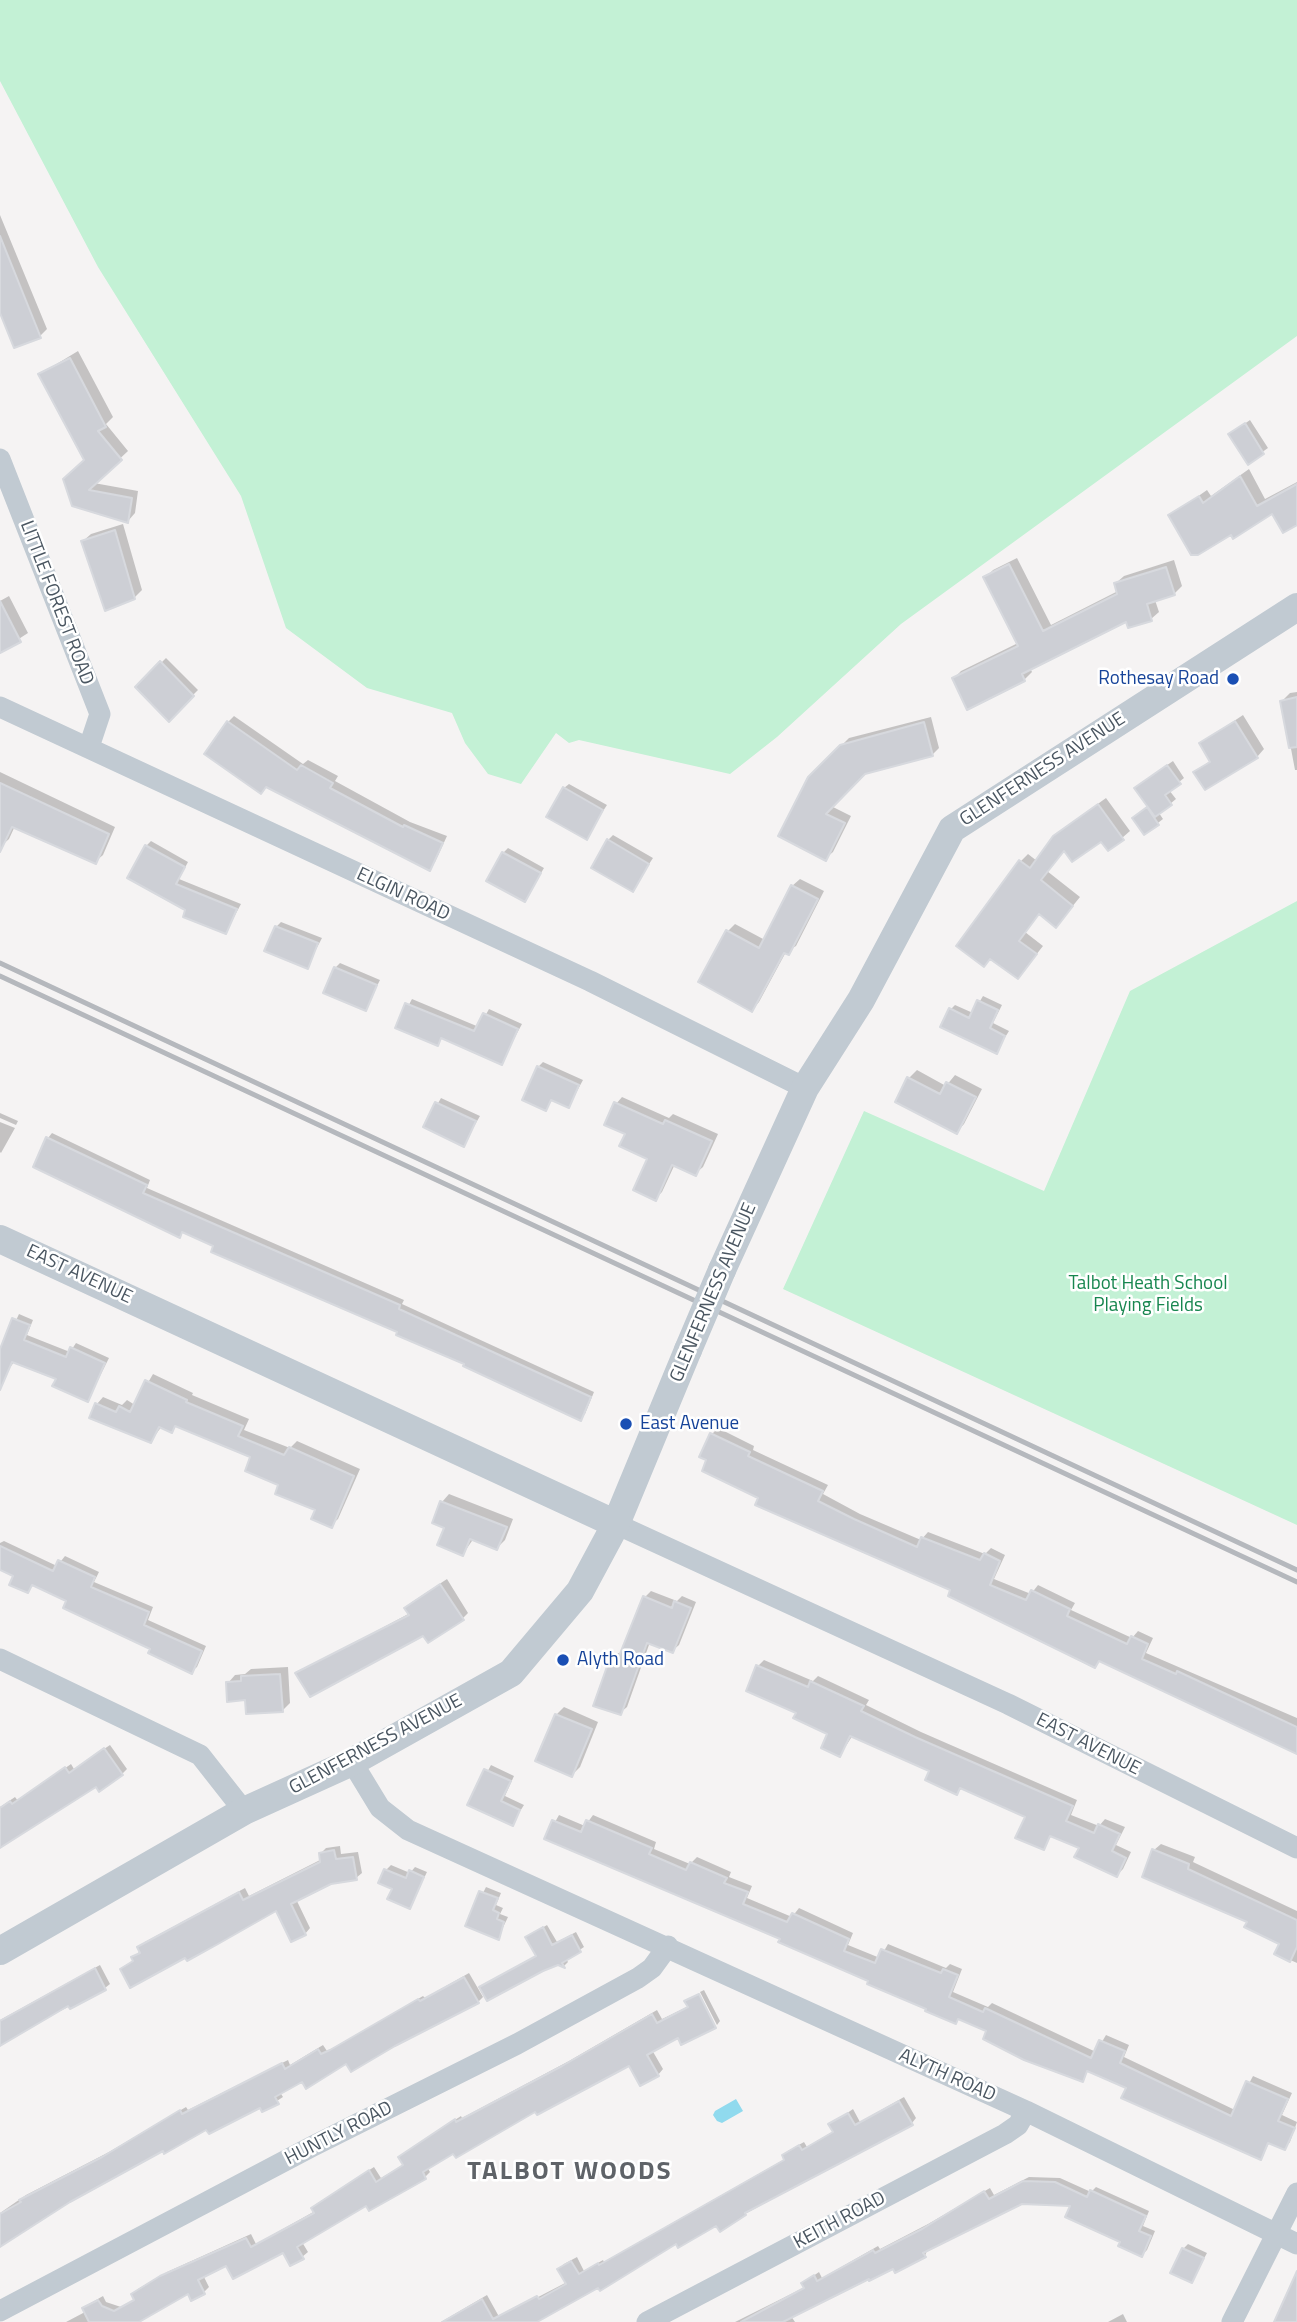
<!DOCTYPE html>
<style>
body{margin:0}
canvas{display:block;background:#f5f3f3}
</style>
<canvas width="1297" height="2322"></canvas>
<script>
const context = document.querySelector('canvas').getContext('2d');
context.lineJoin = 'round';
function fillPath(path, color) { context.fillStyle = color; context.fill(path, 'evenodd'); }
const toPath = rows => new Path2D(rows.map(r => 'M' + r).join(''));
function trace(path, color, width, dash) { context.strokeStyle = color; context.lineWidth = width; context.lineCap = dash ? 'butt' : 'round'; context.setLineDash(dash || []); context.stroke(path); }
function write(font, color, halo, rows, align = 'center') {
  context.font = font + ' "Titillium Web",sans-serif'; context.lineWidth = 5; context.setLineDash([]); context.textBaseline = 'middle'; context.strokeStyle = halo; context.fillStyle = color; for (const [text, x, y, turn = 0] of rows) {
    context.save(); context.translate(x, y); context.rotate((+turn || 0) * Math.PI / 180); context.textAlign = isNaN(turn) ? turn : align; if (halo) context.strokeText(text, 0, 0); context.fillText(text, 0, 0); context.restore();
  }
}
fillPath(toPath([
 [0,0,1297,0,1297,336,901,624,777,737,730,774,579,740,569,743,556,733,521,784,488,774,465,743,452,713,367,688,286,628,241,496,98,267,0,81],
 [1297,901,1297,1525,783,1289,864,1111,1044,1191,1130,991]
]), '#c3f1d5');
fillPath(toPath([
 [736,2099,743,2111,722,2123,717,2121,713,2115,715,2111]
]), '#90daee');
fillPath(toPath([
 [0,215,47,329,40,336,0,307],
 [78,351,113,417,106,424,128,451,94,483,138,491,135,513,128,521,74,504,86,460,40,374],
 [1250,420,1268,448,1248,462,1230,434],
 [1249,469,1265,499,1297,482,1297,523,1273,512,1231,532,1170,516,1207,490,1211,496],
 [123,524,142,590,134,598,83,541,91,534],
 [1017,558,1051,625,1118,591,1116,583,1124,576,1174,560,1182,586,1174,594,1155,600,1159,612,1151,619,1127,619,1030,668,1032,672,1024,680,954,678,961,671,1018,643,985,578,993,570],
 [9,596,28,633,0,651,0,601],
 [166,658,198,690,169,719,137,687],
 [1297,692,1297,770,1295,770,1282,701,1290,693],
 [1243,715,1264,749,1257,757,1196,772,1211,760,1201,743],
 [234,716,303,764,308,760,338,776,335,781,410,822,447,836,435,862,429,868,268,786,261,792,228,722],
 [931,717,939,748,932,755,864,772,831,806,851,816,833,852,826,858,809,778,849,738],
 [1173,761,1184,778,1169,790,1176,799,1159,813,1163,819,1145,833,1139,813,1149,806,1141,783],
 [0,772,115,827,103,855,95,862,15,826,9,839,0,847],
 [569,784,607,805,586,837,564,788],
 [1106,798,1130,831,1122,838,1101,839,1064,849,1047,871,1080,897,1063,918,1040,913,1025,932,1043,946,1025,969,959,945,1021,861,1028,854,1037,861,1063,829],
 [613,835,653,858,632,890,608,840],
 [151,841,188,862,179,879,241,904,226,932,188,910,146,846],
 [508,848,544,868,525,900,503,853],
 [800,879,824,891,796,946,786,952,759,1002,752,1010,727,932,735,924,765,940,792,886],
 [281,922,322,938,307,967,276,927],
 [340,963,380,980,366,1008,335,968],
 [983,996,1002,1005,993,1023,1009,1031,996,1052,950,1010,955,1005,973,1013],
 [412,999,479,1027,489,1009,522,1024,501,1063,443,1037,438,1044,397,1027],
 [543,1062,583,1080,569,1106,553,1099,546,1109,538,1067],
 [917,1070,946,1086,955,1075,982,1089,964,1124,957,1132,909,1078],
 [622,1097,669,1118,673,1114,718,1134,703,1167,696,1173,675,1164,662,1192,655,1199,650,1158,627,1133,616,1104],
 [441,1098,480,1116,464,1144,425,1126],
 [0,1113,18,1121,16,1125,0,1118],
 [0,1122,15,1128,1,1153,0,1152],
 [52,1133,150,1180,147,1188,404,1300,402,1304,594,1392,585,1414,580,1418,215,1245,184,1231,179,1236,48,1138],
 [19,1314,33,1320,27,1335,70,1352,76,1343,109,1358,88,1400,58,1378,15,1361,8,1370,0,1366,0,1354],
 [153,1374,193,1393,192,1395,249,1419,244,1430,290,1448,297,1441,360,1469,338,1519,331,1525,317,1509,280,1484,252,1456,177,1425,171,1431,162,1426,151,1441,97,1404,103,1397,122,1405,127,1400,135,1405],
 [718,1428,754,1446,753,1450,828,1485,823,1494,860,1514,921,1540,928,1532,985,1554,991,1548,1005,1555,994,1579,1031,1594,1038,1585,1075,1603,1071,1610,1132,1638,1138,1631,1153,1638,1146,1653,1297,1718,1297,1753,1101,1660,1095,1666,953,1590,761,1497,712,1434],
 [449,1494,513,1519,505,1540,497,1548,474,1538,463,1554,446,1527,434,1522,442,1502],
 [4,1541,57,1566,65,1556,99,1572,94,1582,153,1607,148,1620,206,1646,197,1667,192,1671,68,1600,34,1583,28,1591,16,1575,0,1568,0,1543],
 [447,1579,468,1613,462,1619,298,1673,410,1613,406,1608,412,1602],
 [651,1591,677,1601,682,1596,696,1602,679,1645,672,1651,650,1642,627,1707,620,1713,612,1659,618,1653,622,1654,645,1597],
 [764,1660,813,1681,818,1676,869,1700,866,1705,921,1732,1077,1800,1071,1815,1099,1826,1105,1819,1125,1827,1116,1845,1131,1852,1123,1869,1117,1875,1081,1847,1052,1835,1043,1848,1027,1816,963,1787,957,1793,931,1770,853,1735,840,1755,829,1733,798,1712,758,1666],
 [288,1667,290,1703,282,1711,228,1683,235,1675,245,1674,251,1669],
 [564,1707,598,1722,580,1767,572,1775,556,1715],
 [110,1745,127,1769,122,1774,96,1784,0,1846,0,1807,15,1797,18,1801,71,1764,74,1769],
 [491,1765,514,1776,505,1796,524,1805,512,1824,470,1804],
 [559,1815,585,1826,593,1815,656,1842,654,1849,690,1864,697,1857,731,1872,729,1877,752,1886,747,1898,792,1917,799,1908,853,1933,848,1945,880,1958,888,1944,946,1968,950,1964,962,1969,953,1992,988,2007,992,2003,1096,2052,1106,2035,1129,2045,1124,2057,1235,2110,1253,2076,1292,2093,1282,2115,1297,2122,1290,2142,1285,2148,1270,2142,1260,2158,1128,2087,1089,2070,1082,2079,959,2017,929,2008,782,1939,546,1838],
 [1161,1844,1195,1857,1193,1862,1297,1911,1297,1963,1277,1954,1282,1943,1154,1850],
 [340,1846,341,1854,358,1852,362,1873,356,1878,330,1883,296,1899,310,1928,305,1934,277,1909,186,1955,122,1969,134,1960,145,1942,245,1888,249,1896,322,1859,321,1853,326,1848],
 [391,1865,410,1873,415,1867,427,1872,410,1907,394,1888,386,1870],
 [486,1887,501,1893,496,1905,503,1908,500,1914,508,1917,498,1938,467,1925],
 [547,1925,557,1942,576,1932,584,1947,566,1959,568,1962,564,1966,558,1963,482,1987,538,1955,527,1937],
 [100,1965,110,1984,105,1988,0,2042,0,2020],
 [469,1973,483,1997,478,2002,303,2080,280,2092,283,2097,263,2110,261,2105,164,2149,70,2201,0,2245,0,2213,26,2195,109,2152,186,2107,188,2110,288,2060,290,2065,323,2045,327,2051,337,2046,423,1996,425,1998],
 [704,1990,720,2021,717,2025,700,1992],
 [697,1994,714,2027,679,2036,652,2050,663,2069,658,2075,630,2064,454,2151,427,2167,430,2172,425,2177,370,2209,367,2204,302,2242,308,2252,302,2257,284,2251,227,2263,203,2275,209,2287,204,2292,192,2298,189,2292,132,2322,66,2322,85,2312,84,2309,89,2304,103,2296,106,2302,121,2307,135,2299,133,2294,138,2289,167,2272,251,2234,256,2244,315,2211,313,2208,318,2203,374,2167,381,2178,405,2164,400,2157,406,2152,461,2116,462,2118,569,2061,657,2010,662,2019,689,2006,687,2001],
 [904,2097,916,2118,912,2123,745,2214,676,2241,533,2322,524,2322,517,2308,567,2282,559,2269,564,2264,577,2257,584,2271,603,2260,604,2262,785,2159,784,2156,788,2151,804,2142,807,2147,834,2131,830,2125,853,2109,860,2122],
 [1029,2177,1060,2178,1091,2192,1096,2187,1149,2211,1143,2226,1155,2231,1147,2250,1142,2255,1073,2204,1022,2202,928,2248,925,2256,870,2276,791,2316,795,2322,735,2322,805,2287,803,2283,819,2272,822,2278,878,2246,880,2249,928,2224,990,2188,994,2195],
 [1188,2244,1207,2253,1192,2281,1183,2249],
 [487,2295,502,2322,441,2322],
 [1123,2314,1127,2322,1108,2322]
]), '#0003');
const building = toPath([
 [0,236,41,338,14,348,0,313,0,236],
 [70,358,106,427,98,431,122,460,89,490,132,498,128,523,72,506,63,479,84,460,38,374,70,358],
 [1245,423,1264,454,1248,465,1228,434,1245,423],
 [1240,476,1257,506,1297,484,1297,525,1283,533,1272,514,1233,539,1231,535,1198,555,1191,555,1168,515,1199,496,1203,503,1240,476],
 [115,530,135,599,105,611,81,541,115,530],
 [1009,564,1043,631,1117,594,1114,583,1166,567,1175,595,1147,604,1152,621,1128,628,1126,622,1022,674,1025,681,967,710,952,678,1018,646,983,577,1009,564],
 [0,601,21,642,0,653,0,601],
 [160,661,194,696,169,722,135,687,160,661],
 [1297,697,1297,747,1289,748,1280,701,1297,697],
 [227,721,297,770,301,765,333,783,330,788,403,827,404,825,443,843,430,871,266,787,261,794,204,754,227,721],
 [1235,721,1258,758,1205,790,1193,772,1210,762,1199,743,1235,721],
 [924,722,933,756,865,774,826,814,845,823,826,861,778,836,808,777,840,745,924,722],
 [1167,765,1181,784,1165,795,1172,805,1155,817,1134,788,1167,765],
 [0,783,109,834,96,864,12,827,0,852,0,783],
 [563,787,603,810,587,840,546,817,563,787],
 [1098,804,1124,840,1108,851,1101,842,1072,862,1064,851,1041,880,1073,906,1056,928,1039,914,1019,941,1037,954,1018,979,990,959,984,967,956,946,1019,860,1030,868,1053,836,1098,804],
 [1147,807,1159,825,1144,835,1132,818,1147,807],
 [607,839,649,864,633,892,591,868,607,839],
 [145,845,185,867,176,884,237,909,226,934,183,917,185,910,127,878,145,845],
 [502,852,541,873,525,902,486,881,502,852],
 [791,885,818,899,789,955,784,953,752,1012,698,982,726,930,759,948,791,885],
 [275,926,318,943,308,969,264,951,275,926],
 [334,967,377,985,366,1011,323,993,334,967],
 [977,1000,998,1010,990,1028,1005,1036,997,1054,940,1027,949,1008,969,1018,977,1000],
 [405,1003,474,1031,483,1013,518,1029,502,1065,441,1038,438,1046,395,1028,405,1003],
 [537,1066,579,1085,569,1108,551,1100,546,1111,522,1100,537,1066],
 [907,1077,940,1094,946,1082,976,1097,957,1134,895,1102,907,1077],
 [435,1102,476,1121,464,1147,423,1127,435,1102],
 [614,1102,663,1124,665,1120,712,1141,696,1176,672,1165,656,1201,633,1190,647,1159,619,1146,625,1134,604,1125,614,1102],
 [46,1137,147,1185,143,1193,400,1305,399,1309,591,1397,581,1421,463,1366,464,1364,396,1335,397,1332,211,1252,213,1246,182,1232,180,1238,33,1167,46,1137],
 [12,1318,30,1325,24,1340,66,1357,70,1347,105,1363,88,1402,52,1386,56,1379,12,1362,0,1390,0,1349,12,1318],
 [145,1380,187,1400,186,1402,243,1426,238,1436,284,1455,289,1447,354,1476,332,1528,311,1519,315,1510,275,1494,278,1485,245,1471,250,1457,175,1426,172,1433,159,1427,151,1443,89,1418,95,1403,116,1412,119,1406,130,1412,145,1380],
 [710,1433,750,1452,748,1456,823,1491,818,1501,854,1519,917,1547,921,1537,980,1560,984,1553,1000,1561,990,1585,1026,1600,1031,1590,1070,1609,1067,1616,1127,1644,1131,1636,1148,1644,1142,1659,1176,1674,1177,1671,1297,1727,1297,1754,1099,1661,1095,1668,1081,1661,948,1596,950,1590,755,1505,758,1498,702,1471,706,1460,699,1457,710,1433],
 [440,1501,507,1527,497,1550,470,1539,463,1556,437,1545,444,1528,432,1523,440,1501],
 [0,1546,53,1571,58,1560,95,1577,91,1587,149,1612,144,1625,202,1651,192,1674,148,1653,150,1649,63,1608,66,1601,32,1585,28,1593,9,1585,13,1576,0,1570,0,1546],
 [440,1584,464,1620,428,1643,423,1636,310,1697,295,1673,409,1615,404,1608,440,1584],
 [643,1596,672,1608,674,1601,691,1608,673,1653,647,1643,621,1715,593,1706,610,1658,617,1661,643,1596],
 [756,1665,808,1687,810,1681,864,1706,861,1711,915,1737,1073,1806,1066,1821,1094,1833,1098,1824,1120,1834,1112,1851,1126,1858,1117,1877,1074,1857,1079,1848,1050,1836,1044,1850,1015,1838,1025,1817,960,1788,957,1795,925,1780,929,1771,850,1736,840,1757,821,1748,827,1734,793,1718,796,1713,746,1691,756,1665],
 [280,1674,283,1712,246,1714,245,1700,227,1702,226,1682,241,1681,241,1676,280,1674],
 [555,1714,592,1729,572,1777,535,1761,555,1714],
 [104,1748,123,1775,99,1792,96,1787,0,1848,0,1808,10,1801,12,1804,65,1767,69,1773,104,1748],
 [484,1769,511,1781,501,1801,520,1810,513,1826,467,1805,484,1769],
 [552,1820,581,1832,586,1820,652,1848,649,1854,686,1870,690,1862,727,1878,724,1883,748,1892,743,1904,787,1922,792,1913,849,1939,844,1951,875,1963,881,1949,941,1973,943,1969,958,1975,949,1997,983,2012,985,2008,1091,2058,1099,2040,1125,2051,1120,2063,1231,2116,1246,2081,1288,2099,1278,2121,1295,2128,1285,2150,1268,2143,1261,2160,1121,2098,1126,2088,1087,2071,1083,2082,1024,2060,983,2039,986,2031,958,2019,956,2024,925,2011,926,2009,867,1984,868,1981,778,1942,780,1939,544,1839,552,1820],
 [1152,1849,1189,1864,1188,1869,1297,1920,1297,1947,1290,1962,1274,1954,1279,1944,1244,1927,1247,1922,1142,1877,1152,1849],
 [334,1850,336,1859,353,1857,357,1880,331,1884,291,1904,306,1935,291,1942,276,1911,218,1944,187,1961,185,1958,130,1988,120,1969,133,1961,131,1957,140,1953,137,1947,239,1892,243,1900,320,1862,319,1853,334,1850],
 [384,1869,406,1878,409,1870,424,1877,410,1909,387,1899,392,1889,378,1883,384,1869],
 [479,1891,498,1898,493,1910,499,1913,497,1919,504,1922,499,1940,465,1926,479,1891],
 [543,1927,552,1945,572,1935,581,1952,562,1963,565,1968,558,1965,543,1971,487,2001,479,1987,536,1956,525,1937,543,1927],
 [95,1968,106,1990,70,2009,68,2006,0,2046,0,2021,95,1968],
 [464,1977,479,2003,395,2046,351,2072,346,2064,306,2089,302,2082,275,2097,279,2104,262,2112,260,2108,209,2134,206,2130,164,2154,163,2151,70,2202,0,2247,0,2214,21,2202,19,2200,102,2157,180,2110,182,2114,282,2063,285,2069,318,2049,321,2054,330,2050,418,1999,420,2001,464,1977],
 [699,1994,716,2028,681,2045,678,2038,647,2055,659,2076,640,2086,629,2066,537,2115,535,2112,456,2158,453,2154,423,2172,426,2179,369,2211,366,2206,297,2247,304,2259,290,2266,283,2253,233,2279,226,2266,198,2280,205,2294,191,2301,188,2294,139,2322,89,2322,82,2308,98,2300,102,2306,114,2311,134,2300,131,2294,160,2276,246,2238,251,2247,314,2213,311,2208,369,2170,376,2182,403,2165,398,2157,455,2119,456,2122,562,2066,652,2014,657,2023,688,2007,684,2001,699,1994],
 [899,2101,913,2125,745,2213,746,2215,720,2232,716,2226,678,2248,676,2244,600,2291,598,2288,537,2322,442,2322,482,2299,493,2319,537,2296,539,2299,566,2284,557,2269,571,2261,579,2274,598,2263,599,2265,784,2160,782,2155,799,2145,802,2150,833,2132,828,2124,848,2113,855,2125,899,2101],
 [1023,2181,1055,2182,1087,2197,1090,2190,1146,2216,1139,2231,1151,2236,1142,2257,1118,2246,1120,2242,1065,2217,1070,2206,1022,2204,923,2253,926,2257,895,2273,893,2269,869,2281,869,2279,783,2322,741,2322,804,2288,801,2283,814,2275,817,2281,873,2250,875,2253,922,2229,984,2191,989,2199,1023,2181],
 [1182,2248,1204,2258,1192,2283,1170,2273,1182,2248],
 [1297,2271,1297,2322,1274,2322,1297,2271]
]);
fillPath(building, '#cdcfd5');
trace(building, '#d7d9de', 2);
trace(toPath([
 [0,459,100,714,89,747],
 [0,707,590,981,805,1088],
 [616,1524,1008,1704,1297,1848],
 [0,1659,200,1755,244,1811],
 [352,1762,380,1808,408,1830,1026,2111,1297,2244],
 [0,2311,313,2146,517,2044,638,1978,652,1968,668,1946],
 [647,2322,1005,2134,1018,2125,1026,2111],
 [1232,2322,1297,2193]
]), '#c1cad2', 21);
trace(toPath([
 [0,1239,616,1524],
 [722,1270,805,1088,861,1000,952,829,1297,607],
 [0,1951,244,1811,352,1762,511,1673,580,1591,616,1524,688,1350]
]), '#c1cad2', 28);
trace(toPath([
 [0,963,1297,1570],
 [0,976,1297,1582]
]), '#b5b8bd', 5);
trace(toPath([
 [688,1350,722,1270]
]), '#c1cad2', 28);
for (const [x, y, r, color] of [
 [1233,679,7,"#1a4fb4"],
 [626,1424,7,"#1a4fb4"],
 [563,1660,7,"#1a4fb4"]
]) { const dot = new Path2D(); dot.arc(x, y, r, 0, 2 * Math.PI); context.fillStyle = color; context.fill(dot); trace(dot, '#fff', 2.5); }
write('19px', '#4a5661', '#fff', [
 ["LITTLE FOREST ROAD",56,603,69],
 ["GLENFERNESS AVENUE",1043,770,-33],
 ["ELGIN ROAD",403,895,25],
 ["EAST AVENUE",79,1275,25],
 ["GLENFERNESS AVENUE",714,1293,-67],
 ["GLENFERNESS AVENUE",376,1745,-28],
 ["EAST AVENUE",1088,1745,27],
 ["ALYTH ROAD",947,2076,24],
 ["HUNTLY ROAD",339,2134,-27],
 ["KEITH ROAD",840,2221,-28]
]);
write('19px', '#164399', '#fff', [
 ["Rothesay Road",1219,679,"right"],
 ["East Avenue",640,1424],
 ["Alyth Road",577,1660]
], 'left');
write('19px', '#17864f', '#fff', [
 ["Talbot Heath School",1148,1284],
 ["Playing Fields",1148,1306]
]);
context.letterSpacing = '2px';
write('bold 26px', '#5f6368', '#fff', [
 ["TALBOT WOODS",570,2173]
]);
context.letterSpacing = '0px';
</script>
